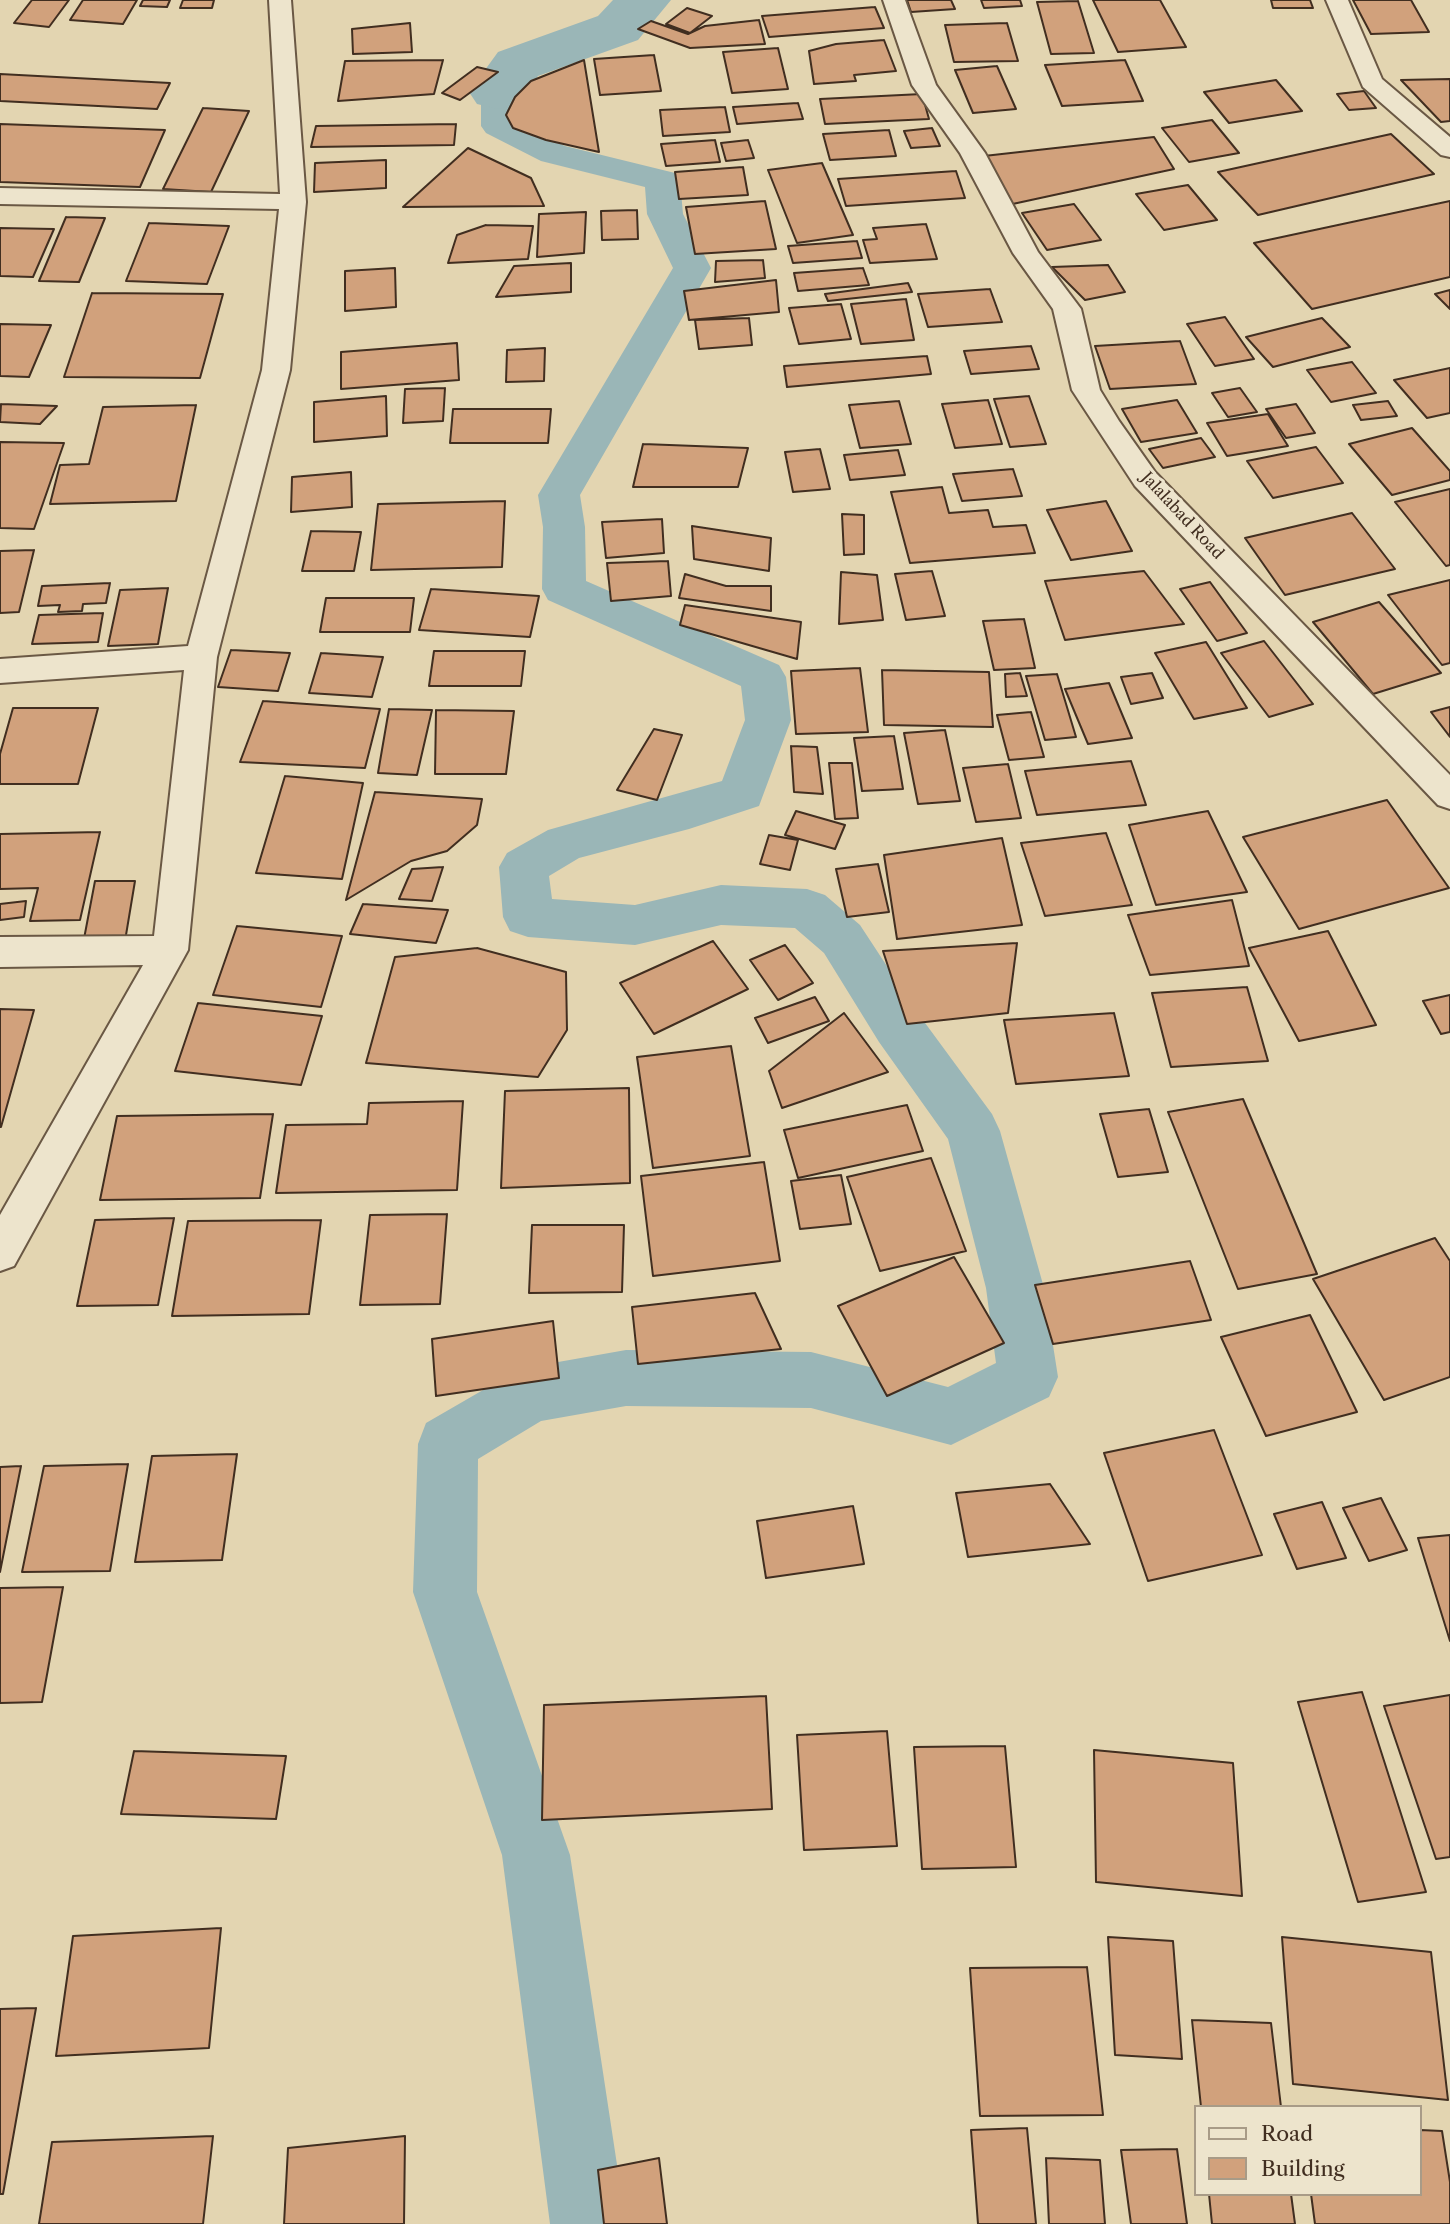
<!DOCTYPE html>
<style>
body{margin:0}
#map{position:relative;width:1450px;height:2224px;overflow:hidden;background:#e3d5b1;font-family:"Libre Caslon Text",serif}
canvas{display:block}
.legend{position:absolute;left:1194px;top:2105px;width:228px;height:91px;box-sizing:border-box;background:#ede4cc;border:2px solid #a89b87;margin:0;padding:9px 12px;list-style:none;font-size:21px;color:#412e20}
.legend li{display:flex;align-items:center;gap:14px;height:35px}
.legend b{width:35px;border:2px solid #a89b87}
</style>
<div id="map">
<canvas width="1450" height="2224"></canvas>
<ul class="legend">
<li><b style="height:9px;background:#ede4cc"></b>Road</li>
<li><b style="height:19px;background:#d1a17c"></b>Building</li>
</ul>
</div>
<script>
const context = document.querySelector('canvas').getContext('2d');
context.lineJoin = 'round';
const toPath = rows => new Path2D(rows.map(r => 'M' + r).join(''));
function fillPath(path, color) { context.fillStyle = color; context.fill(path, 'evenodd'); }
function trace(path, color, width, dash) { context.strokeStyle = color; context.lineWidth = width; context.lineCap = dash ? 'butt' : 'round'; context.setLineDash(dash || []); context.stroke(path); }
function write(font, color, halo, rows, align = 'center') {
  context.font = font + ' "Libre Caslon Text",serif'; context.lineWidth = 6; context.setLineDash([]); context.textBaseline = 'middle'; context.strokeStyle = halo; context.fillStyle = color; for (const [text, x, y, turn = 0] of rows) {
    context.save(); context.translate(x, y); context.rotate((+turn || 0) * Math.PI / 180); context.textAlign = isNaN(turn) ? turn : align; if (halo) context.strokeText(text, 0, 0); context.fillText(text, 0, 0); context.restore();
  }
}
fillPath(toPath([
 [498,82,510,85,515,92,515,121,565,146,675,173,680,181,683,214,711,268,580,495,585,527,586,581,779,665,786,677,791,720,759,806,689,829,579,858,549,876,552,899,635,905,721,885,807,889,825,895,860,925,917,1012,992,1114,1000,1131,1044,1288,1058,1377,1049,1397,951,1445,811,1408,626,1406,541,1421,478,1459,477,1592,570,1855,626,2224,550,2224,502,1855,413,1592,418,1444,426,1423,509,1375,530,1367,626,1350,811,1352,948,1387,996,1363,986,1288,948,1139,879,1042,824,953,795,928,721,925,635,945,528,937,510,931,503,917,499,867,507,853,548,830,722,781,745,720,741,686,548,600,542,589,543,527,538,495,673,268,647,214,645,187,541,161,486,133,481,126,481,92,486,85,498,82]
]), '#9ab6b7');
fillPath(toPath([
 [613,0,671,0,638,40,538,76,519,104,498,109,477,104,469,92,498,52,598,16,613,0]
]), '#9ab6b7');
const building = toPath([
 [32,0,69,0,49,27,14,23,32,0],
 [83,0,137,0,123,24,70,20,83,0],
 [143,0,170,0,167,7,140,6,143,0],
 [183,0,214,0,212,8,180,8,183,0],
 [907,0,951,0,955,9,911,12,907,0],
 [981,0,1020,0,1022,6,984,8,981,0],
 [1093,0,1160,0,1186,47,1118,52,1093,0],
 [1271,0,1310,0,1313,8,1273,8,1271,0],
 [1353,0,1411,0,1429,32,1371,34,1353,0],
 [1078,1,1094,53,1051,54,1037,2,1078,1],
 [875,7,884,28,769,37,762,16,875,7],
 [687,8,712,16,690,33,666,24,687,8],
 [759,20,765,44,690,48,638,29,651,21,688,34,705,26,759,20],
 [410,23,412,52,353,54,352,29,410,23],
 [1007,23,1018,61,954,62,945,25,1007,23],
 [884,40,896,71,854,75,856,81,814,84,809,51,836,44,884,40],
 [778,48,788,89,732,93,723,52,778,48],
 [654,55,661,91,600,95,594,59,654,55],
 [443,60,434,94,338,101,345,61,443,60],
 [584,60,599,152,546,140,513,128,506,115,515,97,531,81,584,60],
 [1125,60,1143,101,1062,106,1045,65,1125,60],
 [997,66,1016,109,973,113,955,70,997,66],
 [477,67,498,72,460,100,442,93,477,67],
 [0,74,170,83,157,109,0,101,0,74],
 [1450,79,1450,121,1441,122,1401,80,1450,79],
 [1276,80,1302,111,1229,123,1204,92,1276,80],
 [1364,91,1376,108,1349,110,1337,94,1364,91],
 [922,94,929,119,825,124,820,99,922,94],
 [798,103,803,119,737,124,733,107,798,103],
 [725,107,730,132,663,136,660,110,725,107],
 [203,108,249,111,211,192,163,189,203,108],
 [1212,120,1239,153,1189,162,1162,128,1212,120],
 [0,124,165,130,140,187,0,182,0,124],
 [456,124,454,145,311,147,316,126,456,124],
 [932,128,940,146,911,148,904,131,932,128],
 [889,130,896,156,830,160,823,134,889,130],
 [1391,134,1434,174,1258,215,1218,172,1391,134],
 [1154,137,1174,169,1008,205,984,156,1154,137],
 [715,140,720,162,666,166,661,144,715,140],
 [748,140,754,158,726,161,721,143,748,140],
 [468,148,531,178,544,206,403,207,468,148],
 [386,160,386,188,314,192,315,163,386,160],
 [822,163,853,235,797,243,768,170,822,163],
 [743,167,748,195,679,199,675,172,743,167],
 [956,171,965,198,846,206,838,179,956,171],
 [1188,185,1217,220,1164,230,1136,194,1188,185],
 [765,201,776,249,695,254,686,207,765,201],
 [1450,201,1450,277,1312,309,1254,243,1450,201],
 [1074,204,1101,240,1047,250,1022,213,1074,204],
 [637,210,638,239,602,240,601,211,637,210],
 [586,212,584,253,537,257,539,214,586,212],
 [66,217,105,218,79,282,39,281,66,217],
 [149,223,229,226,207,284,126,281,149,223],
 [926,224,937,259,870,263,863,240,877,239,873,228,926,224],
 [486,225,533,226,528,259,448,263,457,235,486,225],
 [0,228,54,229,33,277,0,276,0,228],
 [857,241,862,258,793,263,788,246,857,241],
 [763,260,765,278,715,282,716,261,763,260],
 [571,263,571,292,496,297,514,266,571,263],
 [1108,265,1125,292,1085,300,1052,267,1108,265],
 [395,268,396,307,345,311,345,271,395,268],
 [863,268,869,285,798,291,794,273,863,268],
 [776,280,779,312,689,320,684,291,776,280],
 [908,283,912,292,828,301,825,294,908,283],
 [990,289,1002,322,928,327,918,294,990,289],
 [1450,290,1450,309,1435,294,1450,290],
 [92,293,223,294,200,378,64,377,92,293],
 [906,299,914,340,861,344,851,304,906,299],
 [841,304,851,339,799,344,789,308,841,304],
 [1225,317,1254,359,1215,366,1187,324,1225,317],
 [749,318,752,345,699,349,695,320,749,318],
 [1322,318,1350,347,1273,367,1246,337,1322,318],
 [0,324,51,325,29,377,0,376,0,324],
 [1180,341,1196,384,1110,389,1095,346,1180,341],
 [457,343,459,380,341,389,341,352,457,343],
 [1031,346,1039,369,971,374,964,351,1031,346],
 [545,348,544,381,506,382,507,350,545,348],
 [927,356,931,374,787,387,784,366,927,356],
 [1352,362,1376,393,1331,402,1307,370,1352,362],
 [1450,368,1450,413,1427,418,1394,380,1450,368],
 [445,388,443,421,403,423,405,389,445,388],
 [1240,388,1257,412,1228,417,1212,393,1240,388],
 [386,396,387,436,314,442,314,402,386,396],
 [1029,396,1046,444,1010,447,994,399,1029,396],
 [988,400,1002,444,955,448,942,404,988,400],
 [1177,400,1197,433,1141,442,1122,409,1177,400],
 [899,401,911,444,860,448,849,405,899,401],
 [1388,401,1397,416,1361,420,1353,405,1388,401],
 [1,404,57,406,40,424,0,422,1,404],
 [1296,404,1315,433,1286,438,1266,409,1296,404],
 [196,405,176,501,50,504,60,465,89,464,103,407,196,405],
 [453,409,551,409,548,443,450,443,453,409],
 [1268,414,1288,446,1227,456,1207,423,1268,414],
 [1412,428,1450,471,1450,480,1392,495,1349,444,1412,428],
 [1201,438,1215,457,1163,468,1149,449,1201,438],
 [0,442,64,443,34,529,0,528,0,442],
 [643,444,748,448,738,487,633,487,643,444],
 [1316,447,1343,483,1273,498,1247,461,1316,447],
 [820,449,830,489,793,492,785,452,820,449],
 [898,450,905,475,850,480,844,455,898,450],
 [1013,469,1022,496,962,501,953,474,1013,469],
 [351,472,352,507,291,512,292,477,351,472],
 [942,487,949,513,988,510,993,527,1026,525,1035,553,910,563,891,492,942,487],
 [1450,489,1450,565,1446,566,1395,502,1450,489],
 [505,501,502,567,371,570,378,504,505,501],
 [1106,501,1132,551,1071,560,1047,510,1106,501],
 [1352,513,1395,569,1285,595,1245,538,1352,513],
 [842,514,864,515,864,554,844,555,842,514],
 [662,519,664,553,606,558,602,522,662,519],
 [692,526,771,538,769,571,694,559,692,526],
 [311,531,361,532,354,571,302,571,311,531],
 [34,550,19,612,0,613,0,551,34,550],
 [668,561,671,596,611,601,607,563,668,561],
 [932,571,945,616,906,620,895,574,932,571],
 [1144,571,1184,624,1065,640,1045,581,1144,571],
 [841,572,877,575,883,620,839,624,841,572],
 [685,574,726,586,771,586,771,611,679,598,685,574],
 [1450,580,1450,663,1442,665,1388,595,1450,580],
 [1210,582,1247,633,1217,641,1180,589,1210,582],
 [110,583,106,603,83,604,82,611,58,612,60,605,38,606,42,586,110,583],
 [168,588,158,644,108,646,120,590,168,588],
 [431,589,539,596,530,637,419,630,431,589],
 [326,598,414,598,410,632,320,632,326,598],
 [1379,602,1441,673,1373,694,1313,622,1379,602],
 [685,605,801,622,797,659,680,625,685,605],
 [103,613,98,642,32,644,39,615,103,613],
 [1024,619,1035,668,994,670,983,621,1024,619],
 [1264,641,1313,704,1269,717,1221,653,1264,641],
 [1206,642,1247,708,1194,719,1155,653,1206,642],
 [231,650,290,653,278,691,218,687,231,650],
 [434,651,525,651,521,686,429,686,434,651],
 [321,653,383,657,372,697,309,693,321,653],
 [860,668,868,732,796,734,791,671,860,668],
 [882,670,989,672,993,727,884,725,882,670],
 [1020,673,1027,696,1006,697,1005,674,1020,673],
 [1152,673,1163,698,1131,704,1121,677,1152,673],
 [1057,674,1076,737,1045,740,1026,676,1057,674],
 [1109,683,1132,738,1088,744,1065,689,1109,683],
 [263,701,380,709,365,768,240,762,263,701],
 [1450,707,1450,737,1431,712,1450,707],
 [13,708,98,708,78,784,0,784,0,754,13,708],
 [389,709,432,710,417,775,378,773,389,709],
 [436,710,514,711,506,774,435,774,436,710],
 [1031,712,1044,757,1009,760,997,715,1031,712],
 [654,729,682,735,657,800,617,790,654,729],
 [945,730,960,801,918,804,904,733,945,730],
 [894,736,903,789,862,791,854,738,894,736],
 [791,746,817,747,823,794,794,792,791,746],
 [1131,761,1146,805,1037,815,1025,771,1131,761],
 [829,763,852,763,858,818,835,819,829,763],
 [1008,764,1021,818,976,822,963,768,1008,764],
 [285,776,363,783,342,879,256,873,285,776],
 [375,792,482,799,477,825,447,851,411,861,346,900,375,792],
 [1387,800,1449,888,1299,929,1243,837,1387,800],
 [796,811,845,825,835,849,785,835,796,811],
 [1208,811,1247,892,1156,905,1129,825,1208,811],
 [100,832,80,920,30,921,38,888,0,889,0,834,100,832],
 [1106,833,1132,905,1045,916,1021,843,1106,833],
 [769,835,798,840,790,870,760,864,769,835],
 [1002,838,1022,925,897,939,884,855,1002,838],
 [878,864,889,912,847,917,836,869,878,864],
 [443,867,432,901,399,899,412,869,443,867],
 [95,881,135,881,124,947,83,944,95,881],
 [1232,900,1249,966,1150,975,1128,915,1232,900],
 [26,901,24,917,0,920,0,904,26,901],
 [363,904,448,910,436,943,350,934,363,904],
 [237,926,342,936,321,1007,213,995,237,926],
 [1328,931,1376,1025,1299,1041,1249,948,1328,931],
 [713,941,748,989,654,1034,620,983,713,941],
 [1017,943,1008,1013,907,1024,883,951,1017,943],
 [785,945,813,983,778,1000,750,960,785,945],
 [477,948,566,972,567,1030,538,1077,366,1063,395,957,477,948],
 [1247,987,1268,1061,1171,1067,1152,993,1247,987],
 [1450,995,1450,1032,1441,1034,1423,1001,1450,995],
 [815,997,829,1021,768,1043,755,1018,815,997],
 [198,1003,322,1016,301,1085,175,1071,198,1003],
 [0,1009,34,1010,1,1127,0,1127,0,1009],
 [844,1013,888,1072,782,1108,769,1071,844,1013],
 [1114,1013,1129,1076,1016,1084,1004,1020,1114,1013],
 [731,1046,750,1156,653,1168,637,1057,731,1046],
 [629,1088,630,1183,501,1188,505,1091,629,1088],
 [1243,1099,1317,1274,1238,1289,1168,1112,1243,1099],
 [463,1101,457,1190,276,1193,286,1125,367,1124,369,1103,463,1101],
 [907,1105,923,1151,798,1178,784,1130,907,1105],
 [1149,1109,1168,1172,1118,1177,1100,1114,1149,1109],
 [273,1114,260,1198,100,1200,117,1116,273,1114],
 [931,1158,966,1251,880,1271,847,1177,931,1158],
 [764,1162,780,1261,653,1276,641,1176,764,1162],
 [841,1175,851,1224,800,1229,791,1181,841,1175],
 [447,1214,440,1304,360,1305,370,1215,447,1214],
 [174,1218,158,1305,77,1306,95,1220,174,1218],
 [321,1220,309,1314,172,1316,188,1221,321,1220],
 [532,1225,624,1225,622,1292,529,1293,532,1225],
 [1435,1238,1450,1261,1450,1377,1384,1400,1313,1279,1435,1238],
 [954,1257,1004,1343,887,1396,838,1306,954,1257],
 [1190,1261,1211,1320,1053,1344,1035,1285,1190,1261],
 [755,1293,781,1349,638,1364,632,1307,755,1293],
 [1310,1315,1357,1412,1266,1436,1221,1337,1310,1315],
 [553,1321,559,1378,436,1396,432,1339,553,1321],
 [1214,1430,1262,1555,1148,1581,1104,1453,1214,1430],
 [237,1454,222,1560,135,1562,152,1456,237,1454],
 [128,1464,110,1571,22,1572,44,1466,128,1464],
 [21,1466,0,1572,0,1467,21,1466],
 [1050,1484,1090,1544,968,1557,956,1493,1050,1484],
 [1381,1498,1407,1550,1369,1561,1343,1508,1381,1498],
 [1322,1502,1346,1558,1297,1569,1274,1514,1322,1502],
 [853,1506,864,1564,766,1578,757,1521,853,1506],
 [1450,1535,1450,1641,1418,1538,1450,1535],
 [63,1587,42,1702,0,1703,0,1588,63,1587],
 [1362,1692,1426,1892,1358,1902,1298,1702,1362,1692],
 [1450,1695,1450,1857,1436,1859,1384,1706,1450,1695],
 [766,1696,772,1809,542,1820,544,1705,766,1696],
 [887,1731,897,1846,804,1850,797,1735,887,1731],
 [1005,1746,1016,1867,922,1869,914,1747,1005,1746],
 [1094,1750,1233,1763,1242,1896,1096,1882,1094,1750],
 [134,1751,286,1756,276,1819,121,1814,134,1751],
 [221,1928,209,2048,56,2056,73,1936,221,1928],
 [1108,1937,1173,1941,1182,2059,1115,2055,1108,1937],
 [1282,1937,1431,1952,1448,2100,1293,2084,1282,1937],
 [1087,1967,1103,2115,980,2116,970,1968,1087,1967],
 [36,2008,3,2194,0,2194,0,2009,36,2008],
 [1192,2020,1271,2023,1281,2107,1201,2107,1192,2020],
 [1027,2128,1036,2224,978,2224,971,2130,1027,2128],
 [1420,2130,1442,2131,1450,2182,1450,2224,1315,2224,1311,2194,1420,2194,1420,2130],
 [213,2136,203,2224,39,2224,52,2142,213,2136],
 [405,2136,404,2224,284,2224,288,2148,405,2136],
 [1177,2149,1187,2224,1131,2224,1121,2150,1177,2149],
 [659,2158,667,2224,604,2224,598,2170,659,2158],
 [1046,2158,1100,2160,1105,2224,1049,2224,1046,2158],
 [1209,2194,1291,2194,1295,2224,1212,2224,1209,2194]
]);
fillPath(building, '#d1a17c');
trace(building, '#412e20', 2);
const minor = toPath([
 [269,0,291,0,306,202,290,370,217,657,188,950,14,1266,0,1271,0,1215,143,965,0,967,0,937,154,936,184,670,0,683,0,659,188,646,262,370,279,209,0,204,0,188,280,194,269,0],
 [883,0,905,0,936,85,985,153,1038,252,1081,309,1100,390,1119,421,1155,472,1450,775,1450,809,1438,805,1135,486,1072,390,1053,309,1013,253,960,153,912,85,883,0],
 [1326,0,1348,0,1382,79,1450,137,1450,157,1441,155,1363,87,1326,0]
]);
trace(minor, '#6a5844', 4);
fillPath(minor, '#ede4cc');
write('16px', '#412e20', '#ede4cc', [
 ["Jalalabad Road",1182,516,47]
]);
</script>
